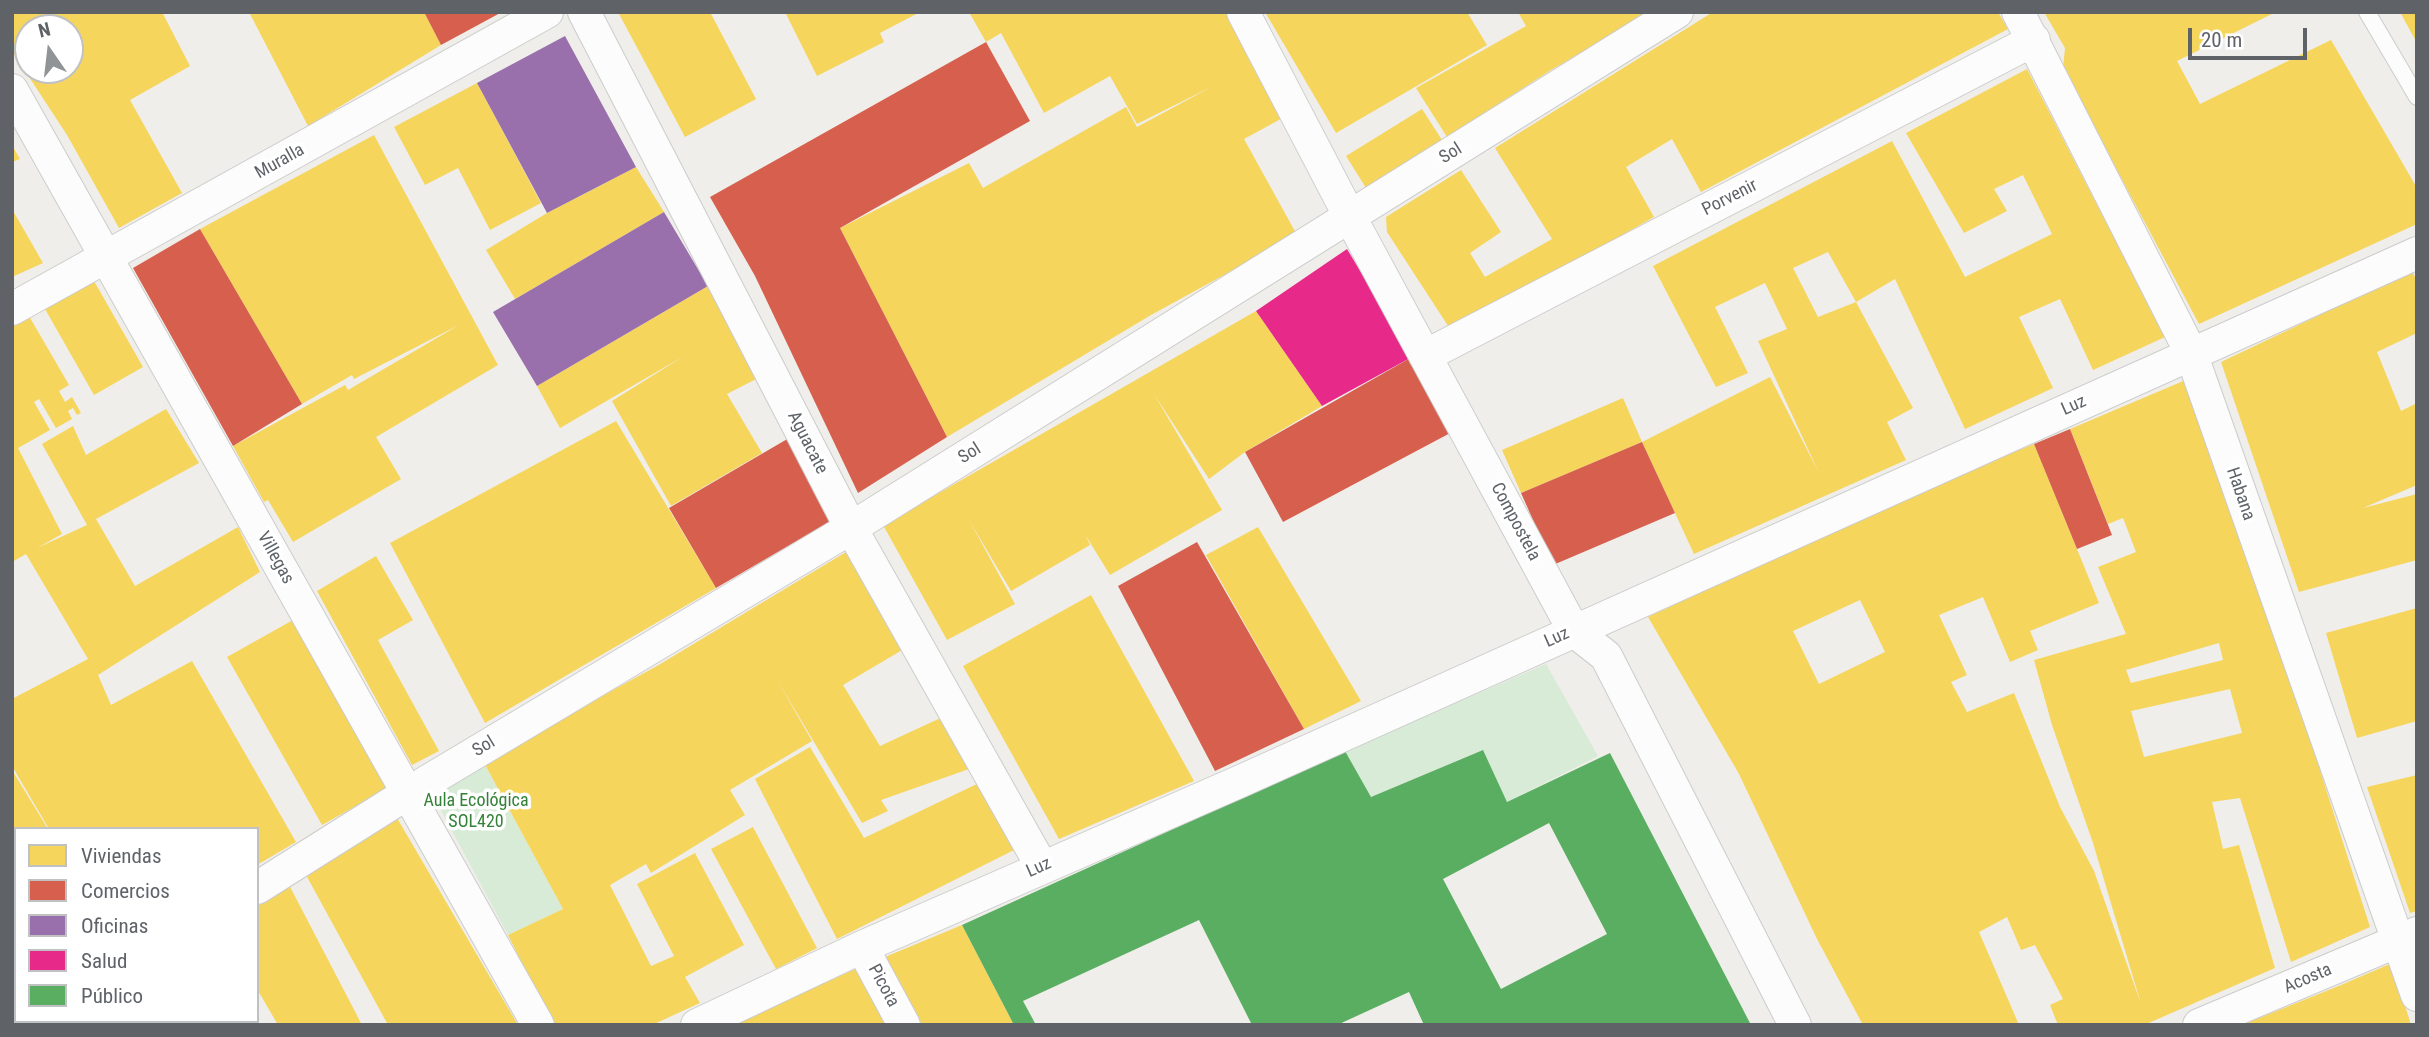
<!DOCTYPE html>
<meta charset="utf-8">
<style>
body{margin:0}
#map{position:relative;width:2429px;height:1037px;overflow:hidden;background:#efeeea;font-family:"Roboto Condensed",sans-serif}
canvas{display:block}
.frame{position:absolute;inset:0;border:14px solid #5f6368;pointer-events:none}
.legend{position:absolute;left:14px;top:827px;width:245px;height:196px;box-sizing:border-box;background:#fff;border:2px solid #bfc1c3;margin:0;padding:9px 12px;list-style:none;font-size:21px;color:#5f6368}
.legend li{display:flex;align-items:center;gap:14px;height:35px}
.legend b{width:35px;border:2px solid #bfc1c3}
.north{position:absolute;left:14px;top:14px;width:70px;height:70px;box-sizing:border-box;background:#fff;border:2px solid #bfc1c3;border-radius:50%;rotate:346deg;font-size:19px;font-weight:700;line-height:28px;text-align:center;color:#5f6368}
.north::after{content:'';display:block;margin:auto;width:24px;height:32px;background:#919496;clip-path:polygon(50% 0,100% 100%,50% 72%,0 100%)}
.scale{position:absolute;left:2188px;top:28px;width:119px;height:32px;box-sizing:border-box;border:4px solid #5f6368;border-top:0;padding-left:9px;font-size:21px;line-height:24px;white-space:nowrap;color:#5f6368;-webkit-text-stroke:5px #fff;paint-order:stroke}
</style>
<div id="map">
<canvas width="2429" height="1037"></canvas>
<div class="frame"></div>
<ul class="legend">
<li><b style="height:19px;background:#f6d55c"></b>Viviendas</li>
<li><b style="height:19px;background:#d6604d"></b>Comercios</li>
<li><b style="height:19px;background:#9970ab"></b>Oficinas</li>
<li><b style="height:19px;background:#e7298a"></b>Salud</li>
<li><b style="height:19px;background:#5aae61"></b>Público</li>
</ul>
<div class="north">N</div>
<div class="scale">20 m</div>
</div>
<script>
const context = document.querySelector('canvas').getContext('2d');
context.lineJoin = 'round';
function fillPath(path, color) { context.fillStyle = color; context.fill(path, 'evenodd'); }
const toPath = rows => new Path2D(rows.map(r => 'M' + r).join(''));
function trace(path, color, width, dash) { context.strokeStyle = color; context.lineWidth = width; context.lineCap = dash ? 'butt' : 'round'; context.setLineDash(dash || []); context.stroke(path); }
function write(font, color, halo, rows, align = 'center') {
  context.font = font + ' "Roboto Condensed",sans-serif'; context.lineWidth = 7; context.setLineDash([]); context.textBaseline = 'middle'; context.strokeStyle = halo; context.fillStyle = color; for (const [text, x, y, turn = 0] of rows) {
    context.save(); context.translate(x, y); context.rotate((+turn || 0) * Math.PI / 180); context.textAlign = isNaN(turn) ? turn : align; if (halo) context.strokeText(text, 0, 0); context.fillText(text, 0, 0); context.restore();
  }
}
fillPath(toPath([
 [1546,664,1598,756,1507,802,1482,750,1371,797,1345,751],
 [483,761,563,909,508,935,430,790]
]), '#d8ebd6');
fillPath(toPath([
 [12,12,162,12,190,66,130,100,182,193,119,228,67,135,12,51],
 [28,28,70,28,70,70,28,70],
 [249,12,424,12,441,45,308,126],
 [618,12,710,12,756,99,685,137],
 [785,12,920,12,880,33,884,42,817,76],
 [969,12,1232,12,1288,115,1244,139,1297,235,1151,315,947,437,840,228,969,163,983,188,1126,107,1137,127,1213,86,1137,124,1110,76,1044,113,1001,33,986,42],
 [1265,12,1467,12,1487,45,1336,133],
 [1518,12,1652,12,1551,70,1447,137,1416,88,1526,26],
 [1713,12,1998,12,2008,29,1701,192,1672,139,1626,167,1654,217,1452,332,1387,232,1386,217,1461,170,1501,232,1470,253,1485,277,1552,239,1495,148],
 [2044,12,2276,12,2177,61,2200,104,2331,40,2417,188,2417,224,2199,324,2063,69,2065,48],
 [2400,12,2417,12,2417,43],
 [2027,69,2165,337,2093,370,2060,299,2019,317,2053,388,1965,429,1895,279,1856,302,1828,252,1793,268,1818,317,1856,302,1913,408,1887,422,1906,460,1694,554,1642,442,1770,377,1819,473,1758,341,1787,329,1765,283,1715,307,1748,373,1716,387,1653,266,1892,141,1965,277,2052,234,2023,175,1994,189,2007,211,1964,233,1906,133],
 [477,83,541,203,490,230,458,168,425,185,394,127],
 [1422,109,1442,140,1366,188,1346,156],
 [374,135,498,365,376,437,401,479,293,542,268,500,264,502,233,446,345,385,348,390,459,325,354,379,352,375,302,404,200,229],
 [12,145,20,159,12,162],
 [636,167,664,212,515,299,486,250,547,213],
 [12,209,43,263,12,277],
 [2412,271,2417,281,2417,333,2377,352,2401,411,2417,403,2417,485,2363,508,2417,494,2417,560,2299,592,2221,362],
 [94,281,143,367,94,395,45,309],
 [708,286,758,378,727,394,762,453,671,506,612,401,684,356,560,428,537,386],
 [1256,311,1322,406,1245,452,1209,479,1154,394,1222,510,1110,575,1086,536,1090,545,1011,591,969,520,1015,604,947,640,883,525],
 [29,316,69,385,59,391,65,402,72,397,81,413,77,415,73,408,68,411,72,419,56,428,39,399,34,402,50,430,18,448,62,534,37,548,87,525,42,444,73,426,86,455,166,409,199,463,96,519,135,586,238,527,260,572,98,675,111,705,192,661,296,842,257,865,257,829,49,829,12,766,12,699,88,659,26,554,12,562,12,326],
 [2188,379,2263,592,2370,927,2291,962,2240,798,2212,802,2223,849,2239,845,2275,968,2144,1025,2058,1025,2050,1005,2063,999,2035,945,2021,950,2007,917,1979,932,2019,1025,1863,1025,1817,939,1739,774,1648,617,1893,501,2034,444,2099,603,2030,631,2038,650,2010,662,1983,597,1939,615,1967,675,1951,682,1967,712,2014,693,2060,807,2094,871,2141,1004,2093,843,2052,725,2034,660,2126,634,2098,567,2136,552,2123,518,2108,524,2070,429],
 [1860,600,1885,652,1819,684,1793,631],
 [2219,643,2223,660,2131,683,2126,670],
 [2230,689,2242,733,2144,757,2131,711],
 [1623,398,1642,442,1521,493,1502,450],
 [616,421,716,588,485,723,390,543],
 [1258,527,1361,701,1304,729,1206,555],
 [851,549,909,646,843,685,880,746,947,715,969,769,881,800,888,811,862,823,776,678,812,741,730,790,745,815,651,873,646,864,610,885,651,966,674,956,637,884,695,853,744,945,685,977,700,1003,652,1025,553,1025,508,935,563,909,483,761,657,666],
 [376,556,413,620,378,640,439,751,412,765,317,591],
 [1091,595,1194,781,1059,839,963,666],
 [2417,608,2417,721,2357,738,2326,633],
 [293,620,388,788,322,825,227,657],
 [810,747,864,838,981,782,1014,850,837,939,755,779],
 [12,770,48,829,16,829,16,1013,12,1015],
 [2417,775,2417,911,2410,913,2367,787],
 [397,818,518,1025,388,1025,306,875],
 [753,827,817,948,776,969,711,849],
 [287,881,362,1025,278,1025,257,989,257,900],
 [962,925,1014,1025,922,1025,885,957],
 [2392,963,2411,1025,2242,1025,2341,985],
 [858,968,888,1025,729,1025],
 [66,1021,215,1021,217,1025,61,1025]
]), '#f6d55c');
fillPath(toPath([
 [424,12,502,12,441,45],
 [986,42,1030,121,840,228,947,437,858,493,755,276,710,197],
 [200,229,302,404,233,446,133,268],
 [1412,357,1454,431,1283,522,1245,452],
 [2070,429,2112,535,2077,549,2034,444],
 [789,438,836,518,716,588,669,508],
 [1642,442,1675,513,1553,565,1521,493],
 [1197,542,1304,729,1215,771,1118,586]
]), '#d6604d');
fillPath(toPath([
 [565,36,636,167,547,213,477,83],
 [664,212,708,286,537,386,493,312]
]), '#9970ab');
fillPath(toPath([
 [1347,249,1412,357,1322,406,1256,311]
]), '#e7298a');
fillPath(toPath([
 [1483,750,1507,802,1610,753,1751,1025,1424,1025,1409,992,1337,1025,1252,1025,1199,920,1023,1001,1036,1025,1014,1025,962,925,1345,751,1371,797],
 [1549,823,1607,934,1501,989,1443,879]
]), '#5aae61');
const service = toPath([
 [2367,12,2417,97]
]);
const minor = toPath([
 [584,12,851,528,1042,867],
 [1243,12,1350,217,1574,631,1606,656,1795,1025],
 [2018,12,2191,353,2417,995],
 [12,90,538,1025],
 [12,309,547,12],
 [1425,356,2034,40],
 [257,888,408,793,851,528,1677,12],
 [862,947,904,1025],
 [42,1025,48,1021],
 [697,1025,862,947,1241,781,2417,253],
 [2199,1025,2417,933]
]);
trace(service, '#cbcccc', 18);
trace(minor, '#cbcccc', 34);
trace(service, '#fdfcfc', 16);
trace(minor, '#fdfcfc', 32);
write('18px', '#5f6368', '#fff', [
 ["Sol",1451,154,-32],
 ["Muralla",280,162,-29],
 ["Porvenir",1730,198,-27],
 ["Luz",2074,406,-24],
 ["Aguacate",807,443,63],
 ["Sol",970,454,-32],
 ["Habana",2240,494,71],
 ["Compostela",1515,522,62],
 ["Villegas",275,558,61],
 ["Luz",1557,638,-24],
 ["Sol",484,747,-31],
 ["Luz",1039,868,-24],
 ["Acosta",2308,979,-23],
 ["Picota",883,986,62]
]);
write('18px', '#348238', '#fff', [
 ["Aula Ecológica",476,801],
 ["SOL420",476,822]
]);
</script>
